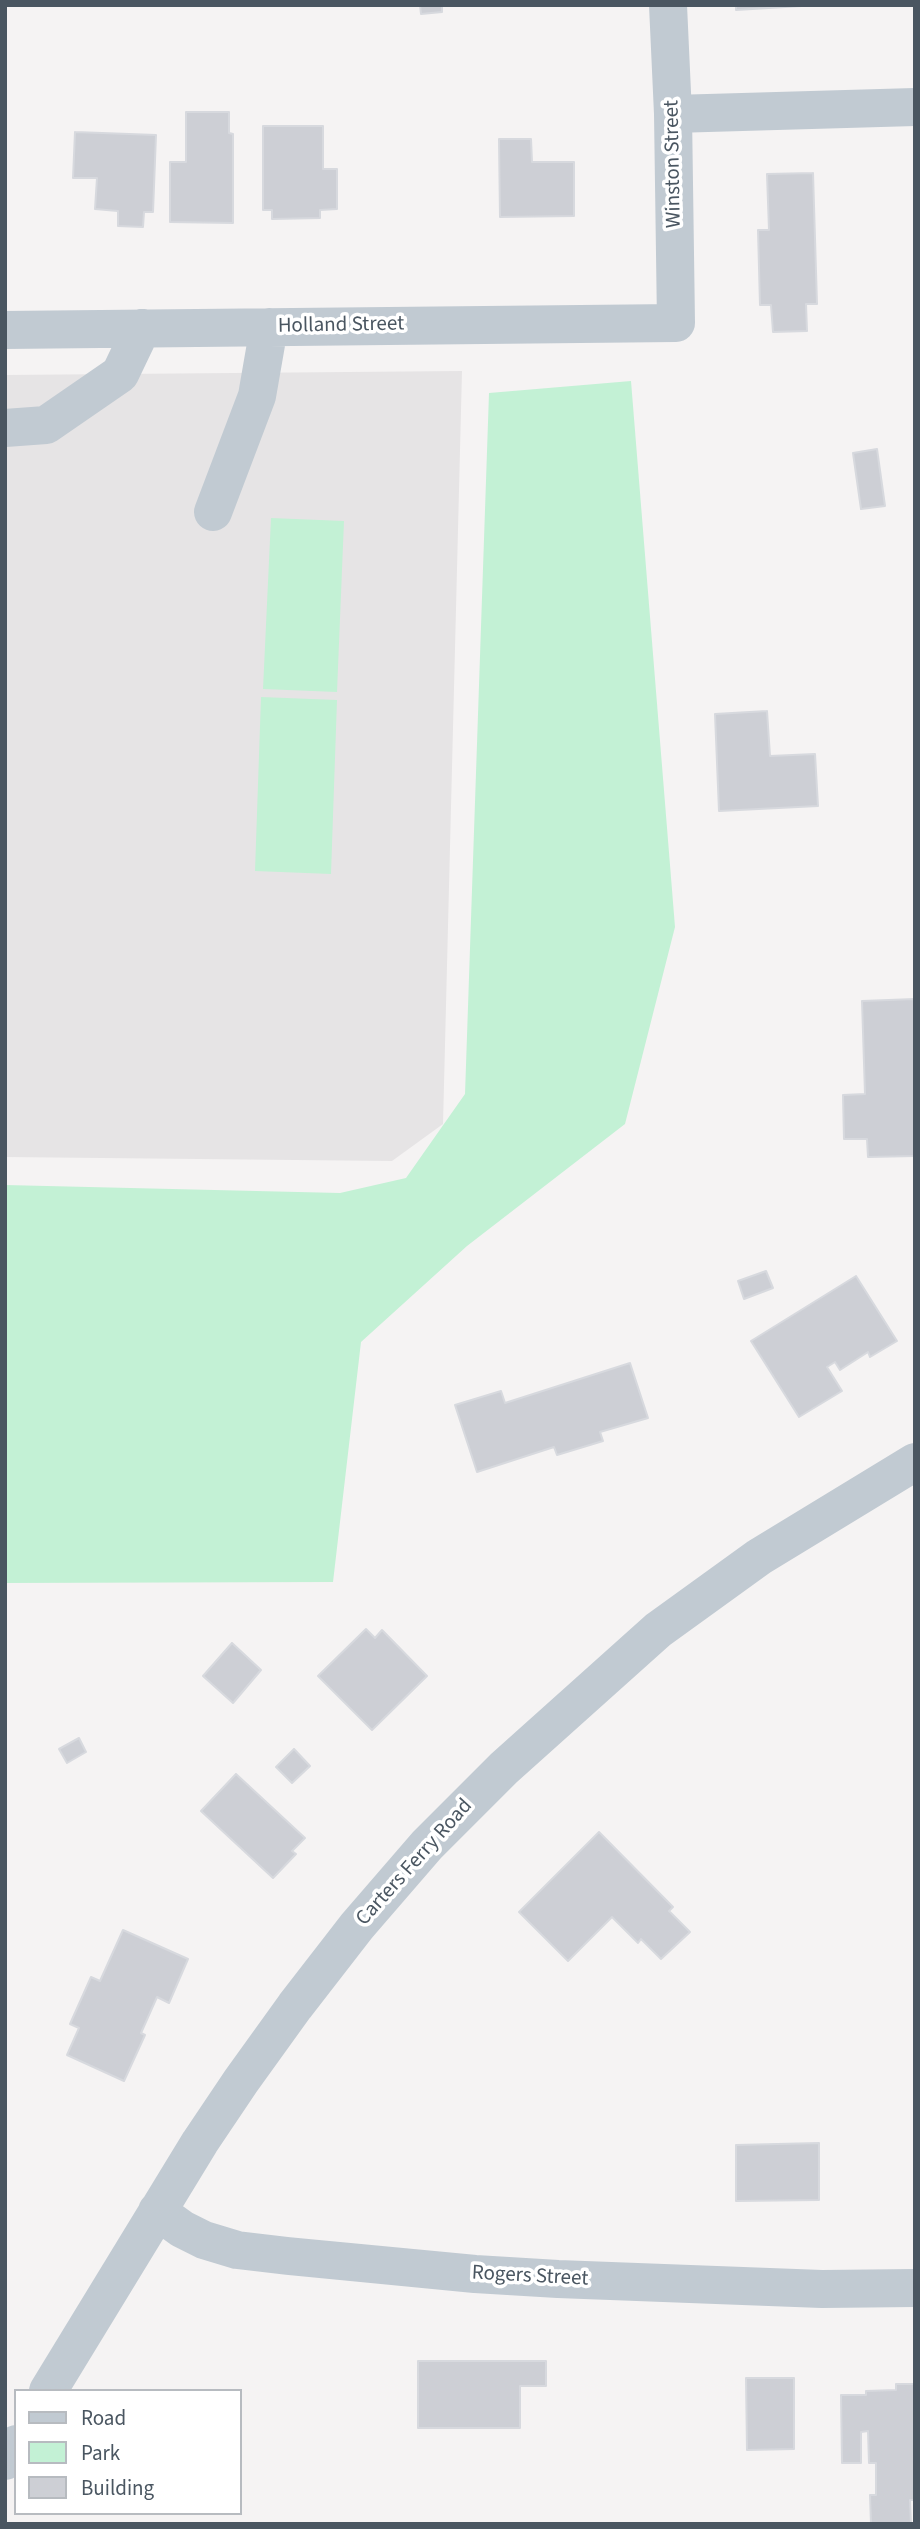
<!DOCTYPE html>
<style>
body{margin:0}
#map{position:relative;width:920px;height:2529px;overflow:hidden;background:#f5f3f3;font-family:"Source Sans 3",sans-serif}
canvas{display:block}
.frame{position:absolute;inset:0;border:7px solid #4a5661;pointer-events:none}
.legend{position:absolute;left:14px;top:2389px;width:228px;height:126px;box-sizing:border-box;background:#fff;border:2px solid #b7bbc0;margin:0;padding:9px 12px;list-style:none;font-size:21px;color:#4a5661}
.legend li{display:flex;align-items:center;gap:14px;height:35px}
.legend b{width:35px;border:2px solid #b7bbc0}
</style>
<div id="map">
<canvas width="920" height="2529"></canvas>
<div class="frame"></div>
<ul class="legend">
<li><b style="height:9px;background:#c1cad2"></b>Road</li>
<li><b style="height:19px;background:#c3f1d5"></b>Park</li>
<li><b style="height:19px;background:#cdcfd5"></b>Building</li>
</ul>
</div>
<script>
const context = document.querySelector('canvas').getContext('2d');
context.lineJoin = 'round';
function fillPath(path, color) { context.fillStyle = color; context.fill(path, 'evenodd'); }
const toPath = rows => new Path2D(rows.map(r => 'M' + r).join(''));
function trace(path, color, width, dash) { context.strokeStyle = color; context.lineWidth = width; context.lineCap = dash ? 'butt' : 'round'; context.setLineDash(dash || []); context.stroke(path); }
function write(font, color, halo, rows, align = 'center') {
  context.font = font + ' "Source Sans 3",sans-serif'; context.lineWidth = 7; context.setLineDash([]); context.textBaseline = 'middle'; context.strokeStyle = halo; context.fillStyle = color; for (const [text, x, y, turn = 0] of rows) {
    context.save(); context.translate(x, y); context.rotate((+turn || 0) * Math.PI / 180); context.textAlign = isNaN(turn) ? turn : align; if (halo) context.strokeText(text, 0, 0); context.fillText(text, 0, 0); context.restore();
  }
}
fillPath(toPath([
 [462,371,443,1124,392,1161,5,1157,5,375]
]), '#e6e4e5');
fillPath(toPath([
 [631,381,675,927,625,1124,467,1246,361,1342,333,1582,5,1583,5,1185,340,1193,406,1178,465,1094,489,393],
 [271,518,344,521,337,692,263,689],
 [261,697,337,700,331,874,255,871]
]), '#c3f1d5');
const building = toPath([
 [420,5,442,5,442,12,421,14,420,5],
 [736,5,818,5,736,10,736,5],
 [186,112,229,112,229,133,233,134,233,223,170,222,170,162,186,162,186,112],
 [263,126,323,126,323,169,337,169,337,209,320,210,320,218,272,219,272,210,263,210,263,126],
 [75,132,156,135,153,212,144,212,143,227,118,226,118,211,95,209,97,178,73,178,75,132],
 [499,139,531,139,532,162,574,162,574,216,500,217,499,139],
 [813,173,817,304,806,304,807,331,773,332,771,305,760,305,758,230,769,230,767,174,813,173],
 [877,449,885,506,861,509,853,453,877,449],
 [767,711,770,756,815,754,818,806,719,811,715,714,767,711],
 [915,999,915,1156,868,1157,867,1139,844,1139,843,1095,865,1094,862,1001,915,999],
 [766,1271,773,1288,744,1299,738,1281,766,1271],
 [856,1276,897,1341,870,1357,868,1352,840,1370,835,1362,827,1367,842,1391,799,1417,751,1341,856,1276],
 [630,1363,648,1418,600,1432,603,1441,557,1455,554,1447,477,1472,455,1405,501,1391,505,1403,630,1363],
 [366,1629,375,1638,382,1630,427,1676,372,1730,318,1676,366,1629],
 [232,1643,261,1670,233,1703,203,1676,232,1643],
 [79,1738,86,1752,67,1763,59,1749,79,1738],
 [294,1749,310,1766,292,1783,276,1767,294,1749],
 [236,1774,305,1838,292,1851,296,1854,273,1878,201,1811,236,1774],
 [599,1832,673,1907,669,1911,690,1932,661,1959,641,1939,638,1943,612,1917,568,1961,519,1912,599,1832],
 [123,1930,188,1959,169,2003,157,1997,141,2033,145,2035,124,2081,67,2055,79,2028,70,2024,91,1977,100,1981,123,1930],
 [819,2143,819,2200,736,2201,736,2145,819,2143],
 [418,2361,546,2361,546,2386,520,2386,520,2428,418,2428,418,2361],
 [746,2378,794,2378,794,2449,747,2450,746,2378],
 [896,2384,915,2384,915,2500,910,2500,911,2524,871,2524,870,2495,876,2495,876,2463,869,2463,868,2431,861,2432,861,2463,842,2463,841,2395,866,2395,866,2391,896,2390,896,2384]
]);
fillPath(building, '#cdcfd5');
trace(building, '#d7d9de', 2);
trace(toPath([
 [673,114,915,107],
 [5,330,676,323,673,114,668,5],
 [5,428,46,425,120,374,142,328],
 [213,512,257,396,269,327],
 [157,2211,182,2229,204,2240,237,2250,288,2256,475,2274,558,2279,822,2289,915,2288],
 [48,2391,200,2142,241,2081,295,2006,357,1926,427,1845,504,1768,658,1630,759,1557,915,1462],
 [5,2461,16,2444]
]), '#c1cad2', 38);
write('21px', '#4a5661', '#fff', [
 ["Winston Street",674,164,-91],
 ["Holland Street",341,326,-1],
 ["Carters Ferry Road",415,1863,-48],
 ["Rogers Street",530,2277,3]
]);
</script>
